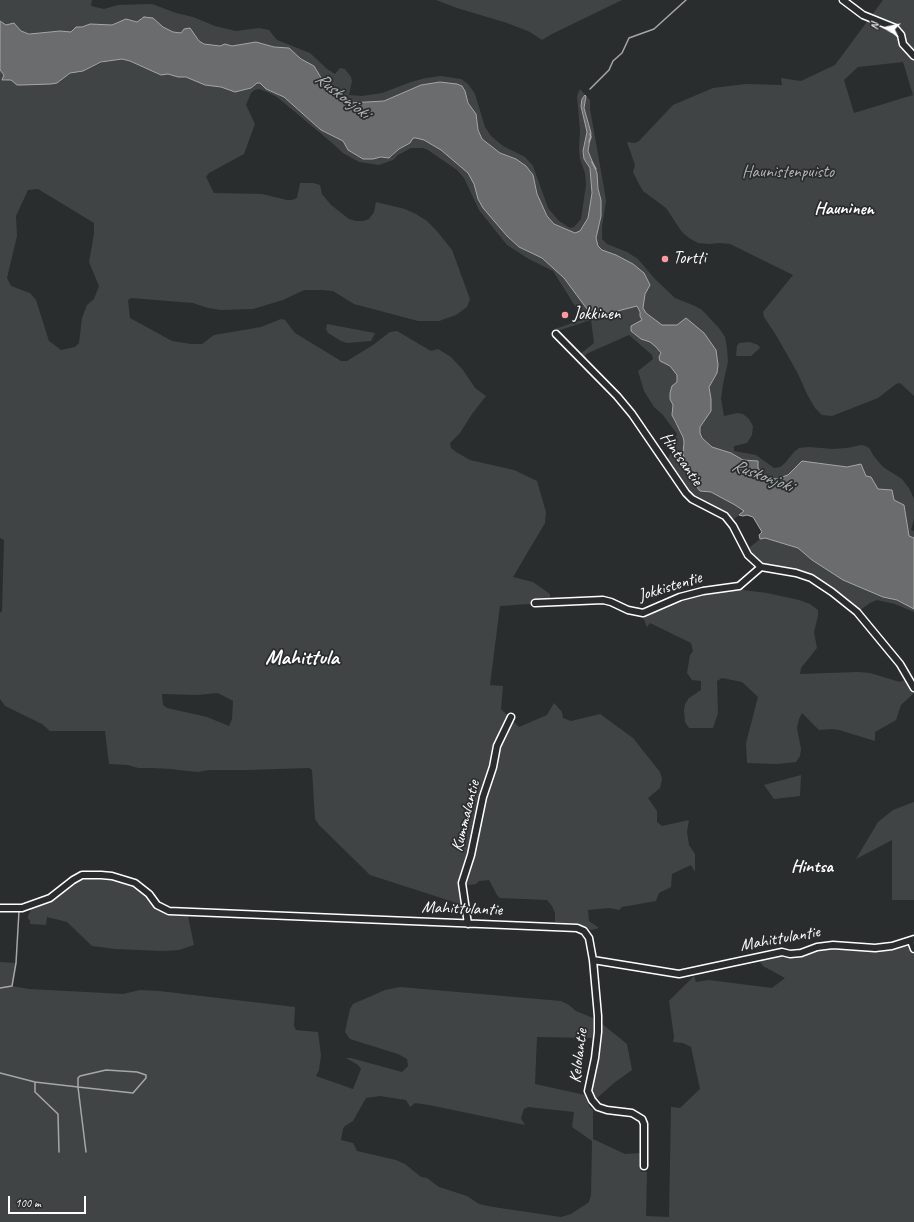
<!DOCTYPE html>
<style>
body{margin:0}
#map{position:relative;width:914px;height:1222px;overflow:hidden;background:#2a2d2e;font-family:Caveat,sans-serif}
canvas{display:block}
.north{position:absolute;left:866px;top:8px;width:40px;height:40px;-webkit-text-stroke:3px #2a2d2e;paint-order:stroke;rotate:279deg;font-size:11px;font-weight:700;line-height:16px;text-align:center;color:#fff}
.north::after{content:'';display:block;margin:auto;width:14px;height:18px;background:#fff;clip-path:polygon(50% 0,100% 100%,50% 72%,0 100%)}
.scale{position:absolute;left:8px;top:1196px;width:78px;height:18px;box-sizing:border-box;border:2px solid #fff;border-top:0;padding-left:5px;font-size:12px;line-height:14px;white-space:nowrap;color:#fff;-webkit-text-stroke:3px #2a2d2e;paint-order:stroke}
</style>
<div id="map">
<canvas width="914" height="1222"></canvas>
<div class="north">N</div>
<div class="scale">100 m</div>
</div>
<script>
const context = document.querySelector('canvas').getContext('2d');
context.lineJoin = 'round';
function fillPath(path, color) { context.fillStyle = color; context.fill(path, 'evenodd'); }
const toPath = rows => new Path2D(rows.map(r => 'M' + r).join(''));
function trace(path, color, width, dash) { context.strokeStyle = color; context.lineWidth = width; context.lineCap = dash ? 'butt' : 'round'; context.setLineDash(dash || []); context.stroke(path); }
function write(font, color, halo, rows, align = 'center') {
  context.font = font + ' Caveat,sans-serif'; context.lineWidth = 3.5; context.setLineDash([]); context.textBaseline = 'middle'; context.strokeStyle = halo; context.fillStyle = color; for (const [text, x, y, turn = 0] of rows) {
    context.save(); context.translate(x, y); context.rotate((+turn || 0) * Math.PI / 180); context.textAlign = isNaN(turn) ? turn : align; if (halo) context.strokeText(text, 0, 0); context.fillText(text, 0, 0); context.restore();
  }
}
fillPath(toPath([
 [0,0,92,0,91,6,104,9,118,5,152,4,176,13,193,17,215,26,236,31,259,28,269,30,277,40,310,53,327,69,335,74,340,68,345,69,351,77,352,81,349,95,362,96,382,93,411,82,426,78,441,76,461,79,468,84,475,94,485,127,491,136,503,146,525,157,533,166,548,208,559,221,570,228,574,227,581,219,586,185,585,173,580,159,579,149,580,130,577,96,580,89,585,95,582,99,581,106,587,132,583,152,584,159,590,168,592,193,588,218,580,231,575,233,571,232,554,224,547,216,537,194,533,175,516,159,500,153,482,139,478,130,476,114,468,103,465,91,440,82,421,85,384,101,349,103,338,97,334,88,323,81,314,66,301,59,289,48,274,47,256,42,232,46,225,44,220,46,204,44,199,41,189,28,181,33,173,32,163,27,153,18,144,17,137,22,126,19,112,25,90,24,82,27,76,27,71,32,60,31,33,34,21,31,14,23,6,25,0,21],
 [436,0,622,0,552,34,542,40,530,32,507,23,457,8],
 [883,0,914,0,914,396,900,383,896,384,878,398,832,416,822,415,815,408,808,396,797,372,776,335,764,317,763,312,793,275,730,244,720,243,709,244,698,243,689,238,682,232,666,208,643,191,639,184,633,172,635,165,627,142,635,143,639,141,673,105,713,88,746,84,782,85,781,78,801,81,835,65],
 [903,62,913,95,854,113,844,80,858,67],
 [122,59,133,62,161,75,168,74,178,77,184,77,198,81,205,85,221,87,235,92,251,88,257,83,260,83,266,89,284,97,294,105,321,130,343,141,348,150,373,159,392,157,399,149,410,143,413,138,416,138,424,140,442,150,468,173,475,184,478,199,507,236,519,247,542,258,564,278,587,309,598,316,637,306,642,320,641,339,650,342,656,347,661,353,660,361,670,366,677,375,677,382,672,386,670,399,673,405,672,415,674,421,683,437,684,442,683,454,700,491,711,492,745,511,734,519,726,513,693,495,684,486,668,459,677,434,663,415,654,407,644,391,638,371,653,359,652,355,629,335,586,354,584,359,579,355,594,343,591,320,557,331,555,329,581,320,582,317,553,271,529,259,507,245,479,210,464,178,457,170,428,150,423,148,411,148,398,155,393,160,379,165,359,162,343,153,331,142,277,97,265,91,259,89,255,90,251,93,246,105,255,124,244,154,209,173,206,177,214,193,262,194,287,200,292,200,297,198,300,183,313,183,320,185,322,194,331,205,349,219,356,221,363,221,369,219,374,212,376,202,405,209,416,214,427,221,436,230,452,250,470,299,467,307,456,315,439,321,418,321,354,304,333,291,321,290,304,290,283,300,253,309,221,310,208,308,193,303,131,298,128,300,130,318,172,341,191,344,202,344,214,335,261,327,281,319,285,320,295,333,341,361,347,361,373,345,390,332,397,331,431,351,438,349,451,357,463,370,475,388,486,396,472,414,460,433,450,443,451,448,456,452,470,460,514,470,537,481,546,512,545,523,513,577,533,582,550,594,550,600,535,601,530,604,500,606,490,685,503,686,501,709,519,727,547,715,554,703,562,712,563,718,571,721,600,714,633,738,660,772,662,779,660,788,648,798,657,811,657,822,662,826,689,820,687,832,689,845,695,854,695,872,691,865,672,874,671,887,659,893,656,901,622,907,619,910,609,908,588,910,589,921,599,928,591,930,582,925,555,922,555,913,552,906,547,900,500,898,497,895,489,880,479,881,476,884,468,885,465,887,463,905,370,875,319,825,315,819,312,770,309,768,248,770,209,770,198,772,178,770,172,769,151,768,138,768,128,765,109,764,105,731,50,731,42,724,5,706,0,699,0,613,2,611,4,540,0,538,0,70,4,75,3,81,11,80,57,83,70,73,86,70,104,62],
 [38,189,94,223,94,234,89,262,99,286,94,299,87,305,82,318,79,343,75,347,61,350,49,341,36,300,30,293,11,286,7,278,17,236,16,216,28,190],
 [218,693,233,701,232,719,229,726,207,717,167,708,163,705,162,694,197,695],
 [586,96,590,100,590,109,604,188,606,201,602,227,602,239,607,244,627,252,638,259,655,279,675,298,695,306,702,310,719,328,725,337,727,348,728,362,723,384,721,399,724,416,737,413,743,414,749,419,753,426,752,435,747,443,734,446,734,451,756,455,774,468,780,467,785,463,794,452,799,448,809,447,833,449,847,448,861,445,866,446,870,449,873,455,883,467,902,479,909,488,914,499,914,519,911,530,914,531,914,538,909,536,904,505,894,500,878,489,871,477,866,476,861,464,847,467,803,461,788,475,776,480,764,476,758,468,757,461,743,460,731,453,712,447,702,438,700,433,700,427,711,411,711,399,709,387,717,373,677,325,662,325,646,313,643,308,645,294,650,285,616,255,602,250,598,246,596,238,601,216,601,200,598,189,597,173,588,151,591,133,584,108],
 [327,324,375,333,371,341,347,343,341,341,328,333,326,329],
 [750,342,758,345,760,348,751,356,736,356,737,346,739,343],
 [764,538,798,548,812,560,843,580,883,597,897,600,914,609,914,612,895,604,877,600,870,603,859,611,817,577,765,564,756,559,749,548,760,539],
 [743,587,743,590,767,593,799,600,810,604,818,610,818,616,814,632,817,648,801,668,800,674,858,672,870,673,900,682,907,679,914,693,901,705,896,720,875,732,875,741,839,730,831,729,819,730,802,713,799,719,797,728,801,749,800,756,796,762,777,764,747,763,746,743,758,697,742,682,722,678,717,681,718,713,713,728,689,728,685,722,684,711,685,704,689,698,701,690,701,681,692,680,687,673,690,655,693,651,691,643,650,623,647,627,643,617,683,599,726,589],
 [801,775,800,796,774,799,764,785],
 [914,802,914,900,892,900,892,840,856,859,878,822,893,810],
 [95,878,117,880,129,885,140,890,159,910,167,914,175,916,188,916,194,945,179,950,163,951,115,949,92,946,67,922,47,917,46,925,30,924,30,920,28,919,28,916,32,908,53,899,77,881,85,879],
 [910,943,914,955,914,1222,0,1222,0,962,16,963,12,986,29,989,123,994,140,990,159,991,295,1007,294,1026,296,1030,318,1032,321,1055,319,1070,316,1076,353,1089,361,1069,358,1065,346,1058,351,1058,402,1072,408,1066,407,1059,398,1054,350,1039,345,1032,350,1009,353,1004,385,990,400,987,561,1001,569,1005,576,1011,593,1018,594,1038,537,1037,535,1084,585,1095,589,1106,593,1110,593,1139,625,1154,641,1153,641,1172,647,1172,646,1216,669,1217,671,1107,680,1108,700,1089,691,1047,683,1043,673,1042,674,1037,669,1001,694,976,696,982,709,980,772,988,785,978,763,966,758,959,778,957,797,957,827,949,837,947,861,951,878,951,896,949],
 [380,1096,406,1100,410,1107,415,1103,429,1105,525,1125,521,1118,524,1109,528,1107,574,1112,572,1127,592,1141,591,1195,589,1202,571,1214,561,1217,493,1207,479,1204,467,1196,439,1187,427,1178,421,1177,405,1164,396,1160,357,1151,353,1143,341,1140,343,1129,345,1126,353,1121,366,1098],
 [601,1023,627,1044,632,1070,614,1083,596,1099,592,1093,590,1087,598,1055]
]), '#414445');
const water = toPath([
 [144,17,153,18,163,27,173,32,181,33,184,29,190,28,199,41,204,44,220,46,225,44,232,46,256,42,274,47,289,48,301,59,314,66,323,81,334,88,338,97,349,103,384,101,421,85,440,82,457,84,462,86,465,91,468,103,476,114,478,130,482,139,500,153,516,159,526,166,533,175,537,194,547,216,554,224,575,233,580,231,588,218,592,193,590,168,584,159,583,151,587,132,581,106,582,99,585,95,586,96,584,108,591,133,588,151,597,173,598,189,601,200,601,216,596,238,598,246,602,250,616,255,633,264,644,273,650,285,645,294,643,308,646,313,662,325,677,325,686,318,704,333,716,350,718,365,717,373,709,387,711,399,711,411,700,427,700,433,702,438,712,447,731,453,743,460,758,461,758,468,764,476,776,479,788,475,802,461,847,467,861,464,866,476,871,477,878,489,892,490,894,500,904,505,909,536,914,538,914,609,897,600,883,597,843,580,812,560,798,548,765,538,760,539,759,535,762,532,753,517,747,515,743,516,739,515,744,511,735,505,711,492,700,491,692,481,683,454,684,442,683,437,672,415,673,405,670,399,670,393,672,386,677,382,677,375,670,366,660,361,659,357,661,353,656,347,650,342,641,339,631,331,631,326,642,320,640,316,640,312,637,306,598,316,591,314,587,309,564,278,542,258,519,247,507,236,483,208,478,199,474,184,468,173,441,150,424,140,416,138,413,138,410,143,399,149,389,158,381,157,373,159,363,159,348,150,343,141,321,130,284,97,266,89,260,83,257,83,251,88,235,92,221,87,205,85,186,77,178,77,168,74,161,75,130,61,122,59,101,62,83,71,70,73,57,83,51,84,21,85,17,85,11,80,2,80,4,75,0,70,0,21,6,25,14,23,21,31,29,34,40,33,60,31,71,32,76,27,82,27,90,24,112,25,126,19,137,22,144,17]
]);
fillPath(water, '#6a6c6d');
trace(water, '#a6a7a7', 1);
trace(toPath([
 [590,89,609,70,613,61,622,53,629,38,654,29,686,0],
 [589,142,591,137,590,134],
 [592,162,596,169],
 [0,988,12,986,16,963,19,911],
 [0,1073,35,1082,78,1087,133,1093,146,1078,146,1075,137,1072,106,1070,80,1076,78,1078,78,1087,86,1152],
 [35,1082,35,1092,58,1114,59,1152]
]), '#a6a7a7', 1.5);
const minor = toPath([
 [843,0,863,15,895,28,901,35,903,44,914,56],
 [556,334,617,396,632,414,686,493,692,499,725,516,733,526,748,555,761,567,796,573,811,578,832,592,857,612,900,664,914,688],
 [535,603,603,600,611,602,628,610,643,613,680,597,703,591,739,586,761,567],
 [0,908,22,908,50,898,73,880,82,875,101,875,112,876,135,883,149,894,157,905,169,911,577,928,584,931,589,938,593,960,679,974,782,952,790,954,801,953,817,947,833,945,875,948,892,946,914,939],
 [468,924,462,883,471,855,483,797,493,767,497,746,511,717],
 [911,941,914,949],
 [593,960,598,1016,598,1032,595,1058,588,1091,592,1100,598,1107,607,1110,632,1113,642,1119,644,1124,644,1166]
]);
trace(minor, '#fff', 9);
trace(minor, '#2a2d2e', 6);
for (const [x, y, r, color] of [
 [665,259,4,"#ff9aa2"],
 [565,315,4,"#ff9aa2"]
]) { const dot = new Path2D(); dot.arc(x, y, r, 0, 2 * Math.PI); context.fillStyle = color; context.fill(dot); trace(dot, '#2a2d2e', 1.5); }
write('17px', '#b3b4b5', '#2a2d2e', [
 ["Haunistenpuisto",788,173]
]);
write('17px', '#fff', '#2a2d2e', [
 ["Tortti",673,259],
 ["Jokkinen",573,315]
], 'left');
write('17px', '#fff', '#2a2d2e', [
 ["Hintsantie",681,459,55],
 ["Jokkistentie",670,587,-17],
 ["Kummalantie",466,816,-76],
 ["Mahittulantie",462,909,2],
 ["Mahittulantie",780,939,-10],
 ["Kelolantie",579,1056,-83]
]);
write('italic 18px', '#b4b6b6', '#2a2d2e', [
 ["Ruskonjoki",342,96,38],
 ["Ruskonjoki",762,476,21]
]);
write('bold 18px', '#fff', '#2a2d2e', [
 ["Hauninen",844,209],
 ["Hintsa",812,867]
]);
write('bold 21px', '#fff', '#2a2d2e', [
 ["Mahittula",302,658]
]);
</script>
